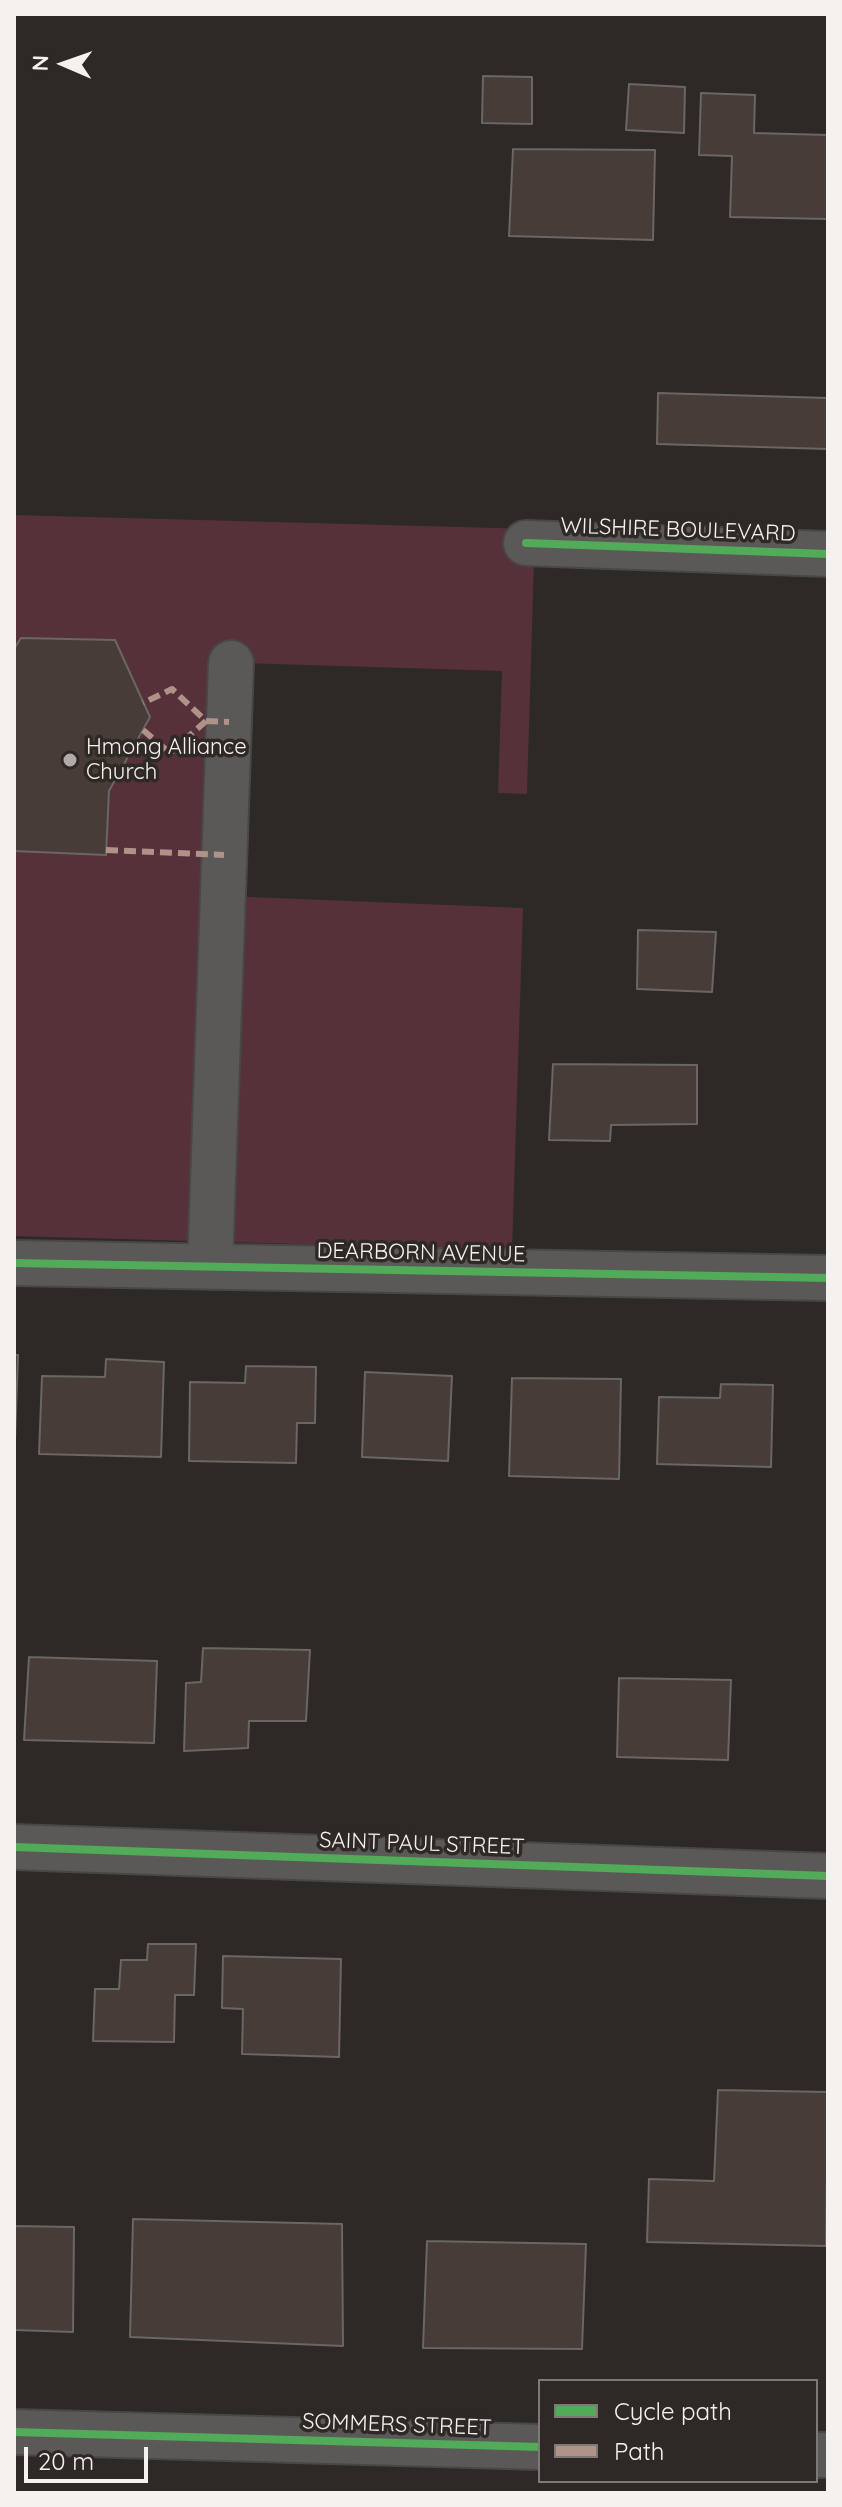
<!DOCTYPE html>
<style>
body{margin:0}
#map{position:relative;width:842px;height:2507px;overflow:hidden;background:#2c2926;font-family:Quicksand,sans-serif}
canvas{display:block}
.frame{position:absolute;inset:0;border:16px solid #f5f1ee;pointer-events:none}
.legend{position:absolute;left:538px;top:2379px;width:280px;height:104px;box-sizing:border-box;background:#2e2924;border:2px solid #7e7975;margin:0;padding:10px 14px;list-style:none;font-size:24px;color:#f5f1ee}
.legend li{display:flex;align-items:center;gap:16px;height:40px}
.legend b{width:40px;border:2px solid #7e7975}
.north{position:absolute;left:24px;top:24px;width:80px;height:80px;-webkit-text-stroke:6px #2e2924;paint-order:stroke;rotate:272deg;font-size:22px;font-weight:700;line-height:32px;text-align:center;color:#f5f1ee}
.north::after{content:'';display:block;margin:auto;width:28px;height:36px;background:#f5f1ee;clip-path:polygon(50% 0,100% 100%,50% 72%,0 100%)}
.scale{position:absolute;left:24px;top:2447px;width:124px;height:36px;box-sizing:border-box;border:4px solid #f5f1ee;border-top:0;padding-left:10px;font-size:24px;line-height:28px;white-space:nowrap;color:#f5f1ee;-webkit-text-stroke:6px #2e2924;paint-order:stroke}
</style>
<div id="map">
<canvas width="842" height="2507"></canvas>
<div class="frame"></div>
<ul class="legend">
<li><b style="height:10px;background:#51ab58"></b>Cycle path</li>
<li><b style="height:10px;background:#af9288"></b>Path</li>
</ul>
<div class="north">N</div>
<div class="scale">20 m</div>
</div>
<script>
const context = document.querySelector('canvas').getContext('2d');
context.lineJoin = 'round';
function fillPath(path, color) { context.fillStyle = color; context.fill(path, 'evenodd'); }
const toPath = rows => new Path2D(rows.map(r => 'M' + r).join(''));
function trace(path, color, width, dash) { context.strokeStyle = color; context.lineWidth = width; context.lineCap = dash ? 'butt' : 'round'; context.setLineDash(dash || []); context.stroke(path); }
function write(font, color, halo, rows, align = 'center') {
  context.font = font + ' Quicksand,sans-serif'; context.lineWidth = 7; context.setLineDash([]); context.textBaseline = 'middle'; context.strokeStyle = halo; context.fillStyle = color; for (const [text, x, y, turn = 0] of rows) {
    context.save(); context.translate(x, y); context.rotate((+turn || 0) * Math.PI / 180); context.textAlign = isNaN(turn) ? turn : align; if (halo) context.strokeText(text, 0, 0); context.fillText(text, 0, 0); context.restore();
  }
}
fillPath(toPath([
 [14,515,535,529,527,794,498,793,502,671,208,662,200,895,523,908,512,1250,14,1236,14,851,105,854,109,791,150,717,115,640,21,638,14,649]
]), '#563139');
const building = toPath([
 [483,76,532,77,532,124,482,123,483,76],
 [629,84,685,87,684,133,626,130,629,84],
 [701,93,755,95,754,133,828,135,828,219,730,217,732,156,699,155,701,93],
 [513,149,655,150,653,240,509,236,513,149],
 [658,393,828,398,828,449,657,444,658,393],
 [21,638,115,640,150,717,109,791,106,855,14,851,14,649,21,638],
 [638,930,716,932,712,992,637,989,638,930],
 [553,1064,697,1065,697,1124,611,1125,610,1141,549,1140,553,1064],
 [14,1355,18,1355,14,1468,14,1355],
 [106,1359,164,1362,161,1457,39,1454,42,1376,105,1377,106,1359],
 [246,1366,316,1367,315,1423,297,1423,296,1463,189,1461,190,1382,245,1383,246,1366],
 [365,1372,452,1376,448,1461,362,1457,365,1372],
 [512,1378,621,1379,619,1479,509,1476,512,1378],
 [721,1384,773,1385,771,1467,657,1464,659,1397,720,1398,721,1384],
 [203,1648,310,1650,306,1721,249,1721,248,1748,184,1751,186,1683,201,1682,203,1648],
 [29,1657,157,1661,154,1743,24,1740,29,1657],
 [619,1678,731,1680,728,1760,617,1757,619,1678],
 [148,1944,196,1944,194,1995,175,1995,174,2042,93,2041,95,1989,119,1989,121,1960,147,1960,148,1944],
 [223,1956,341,1959,339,2057,242,2054,243,2009,222,2008,223,1956],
 [718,2090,828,2092,826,2246,647,2242,649,2179,714,2181,718,2090],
 [133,2219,342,2224,343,2346,130,2337,133,2219],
 [14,2226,74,2227,73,2332,14,2330,14,2226],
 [427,2241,586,2244,582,2349,423,2348,427,2241]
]);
fillPath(building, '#483c38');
trace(building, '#696664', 2);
const minor = toPath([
 [526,543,828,554],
 [14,1263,828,1278],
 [210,1267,231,663],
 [14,1847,828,1876],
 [14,2432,540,2447],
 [816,2455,828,2455]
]);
trace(minor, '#494744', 48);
trace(minor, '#5b5957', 44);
trace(toPath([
 [206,721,229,722],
 [143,730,170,753,206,721,172,689,143,703],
 [106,850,224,855]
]), '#af9288', 6, [12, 6]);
trace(toPath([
 [526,543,828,554],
 [14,1263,828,1278],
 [14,1847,828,1876],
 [14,2432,540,2447]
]), '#51ab58', 8);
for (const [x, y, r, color] of [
 [70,760,8,"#afaba8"]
]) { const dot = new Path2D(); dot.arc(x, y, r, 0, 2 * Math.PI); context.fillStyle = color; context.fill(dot); trace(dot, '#2e2924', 3); }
write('22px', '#f5f1ee', '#2e2924', [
 ["WILSHIRE BOULEVARD",678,530,2],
 ["DEARBORN AVENUE",421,1253,1],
 ["SAINT PAUL STREET",422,1844,2],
 ["SOMMERS STREET",397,2425,2]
]);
write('22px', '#f5f1ee', '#2e2924', [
 ["Hmong Alliance",86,747],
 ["Church",86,772]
], 'left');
</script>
